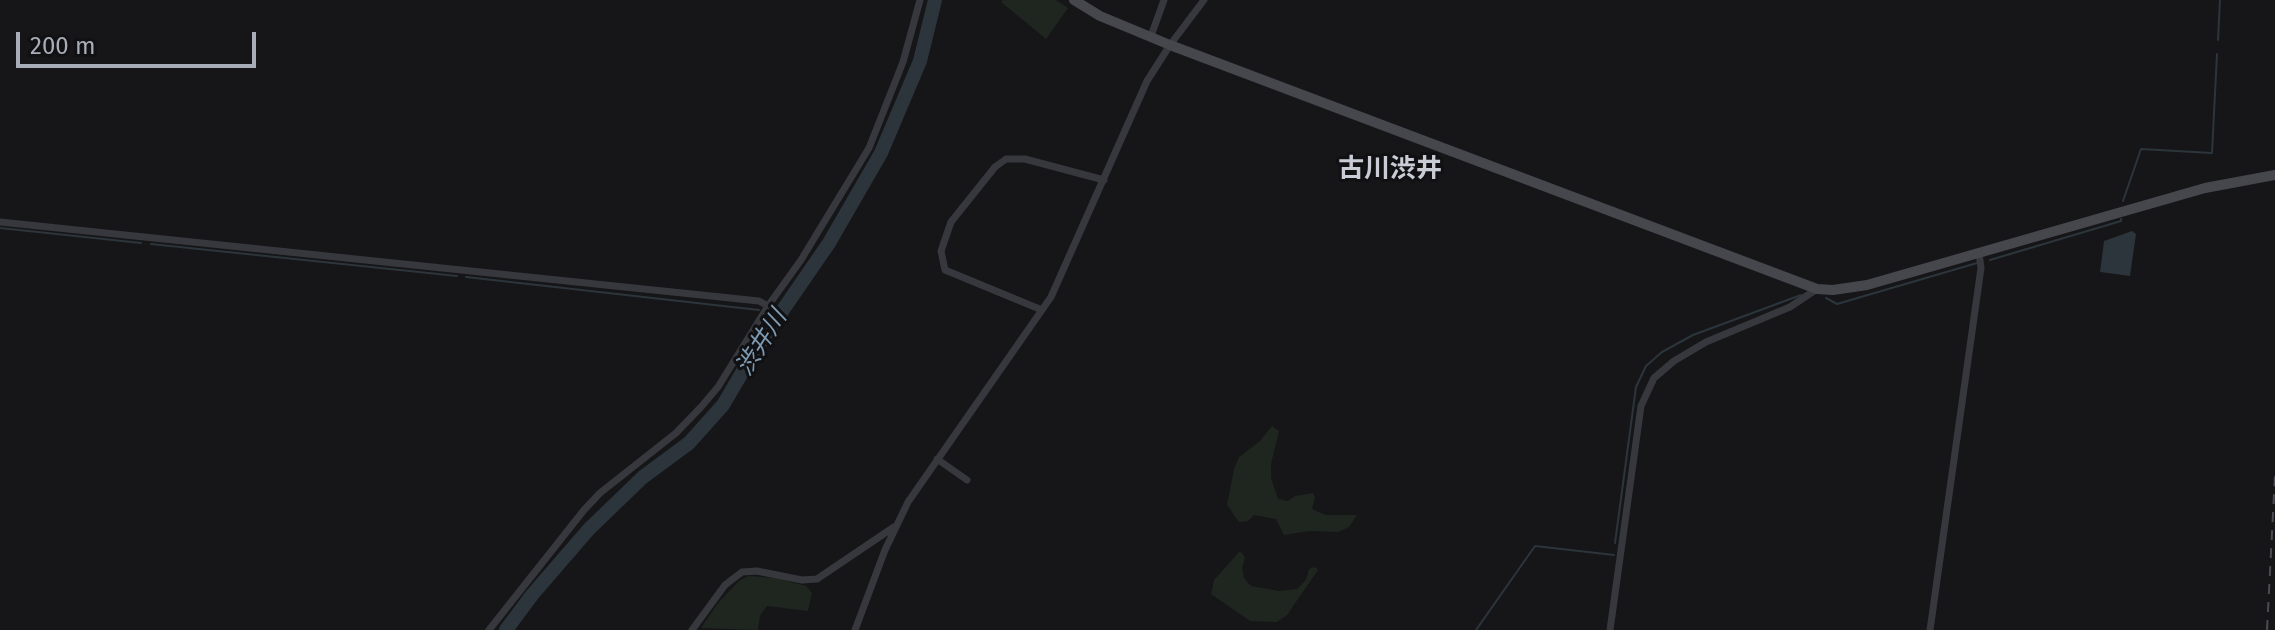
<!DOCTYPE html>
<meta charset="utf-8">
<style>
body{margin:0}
#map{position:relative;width:2275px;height:630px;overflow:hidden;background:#161618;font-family:"Fira Sans",sans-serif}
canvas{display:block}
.scale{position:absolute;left:16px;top:32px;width:240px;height:36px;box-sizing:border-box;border:4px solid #a8adb8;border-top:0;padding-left:10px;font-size:24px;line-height:28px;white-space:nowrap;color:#a8adb8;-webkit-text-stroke:6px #111113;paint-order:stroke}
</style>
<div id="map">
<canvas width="2275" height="630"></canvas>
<div class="scale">200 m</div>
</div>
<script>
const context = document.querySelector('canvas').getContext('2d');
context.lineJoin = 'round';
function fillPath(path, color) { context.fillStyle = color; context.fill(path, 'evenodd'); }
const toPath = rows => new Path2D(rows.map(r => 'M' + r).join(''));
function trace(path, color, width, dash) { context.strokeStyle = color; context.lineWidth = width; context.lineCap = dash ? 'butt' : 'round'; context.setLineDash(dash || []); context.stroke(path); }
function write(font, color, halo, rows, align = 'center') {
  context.font = font + ' "Fira Sans","Noto Sans JP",sans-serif'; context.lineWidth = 6; context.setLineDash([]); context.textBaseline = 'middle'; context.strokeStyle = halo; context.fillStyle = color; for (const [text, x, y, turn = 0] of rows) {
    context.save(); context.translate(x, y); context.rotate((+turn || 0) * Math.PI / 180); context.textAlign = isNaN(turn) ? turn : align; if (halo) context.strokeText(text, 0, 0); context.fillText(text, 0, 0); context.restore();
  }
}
fillPath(toPath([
 [1003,0,1056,0,1068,8,1046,39,1001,2],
 [1272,426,1279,431,1271,464,1271,478,1278,499,1288,501,1295,496,1313,493,1315,498,1312,508,1316,511,1326,515,1357,515,1349,527,1338,532,1309,531,1284,535,1276,519,1254,515,1248,521,1239,522,1227,505,1234,469,1239,457,1260,441],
 [1240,551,1245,557,1242,568,1244,578,1251,586,1279,591,1297,589,1306,580,1309,569,1315,567,1318,570,1287,615,1277,622,1250,621,1211,594,1214,580],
 [748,576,776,578,806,586,812,593,808,611,767,606,760,616,758,630,701,628,718,603,739,581]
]), '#1e261f');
fillPath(toPath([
 [2132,231,2136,234,2130,276,2100,272,2104,241]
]), '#2c353c');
trace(toPath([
 [2218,40,2220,0],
 [2123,201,2141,149,2212,153,2217,54],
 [0,228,141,243],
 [151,244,457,276],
 [1990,260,2121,221,2121,219],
 [466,277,759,310],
 [1826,298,1837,304,1977,263],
 [767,315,776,320],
 [1615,543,1636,387,1646,366,1662,352,1693,335,1801,295],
 [1476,630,1535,546,1614,555]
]), '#2c353c', 2);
trace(toPath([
 [506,630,532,595,589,529,643,477,689,443,723,405,756,349,829,243,881,153,920,61,935,0]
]), '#2c353c', 14);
trace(toPath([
 [1151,36,1164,0],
 [0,222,759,301,768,306,801,260,869,148,903,62,920,0],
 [1042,310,945,270,941,251,951,222,995,167,1006,159,1025,159,1104,180],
 [937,459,967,480],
 [489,630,584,510,600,493,676,433,701,407,718,387,768,306],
 [692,630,725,585,742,572,757,571,802,580,817,579,894,527],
 [855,630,885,550,908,502,1051,297,1147,81,1170,45,1204,0],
 [1610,630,1641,406,1654,378,1674,361,1706,342,1790,307,1817,289],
 [1930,630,1981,268,1979,253]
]), '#37383d', 7);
trace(toPath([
 [1074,0,1100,16,1170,45,1817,289,1833,290,1867,285,2205,188,2275,175]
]), '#45474d', 10);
trace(toPath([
 [2267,630,2275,475]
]), '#4a4c52', 2, [10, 8]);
write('italic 24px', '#7f9bb3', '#111113', [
 ["渋井川",762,343,-58]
]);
write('bold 26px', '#c9ccd4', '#111113', [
 ["古川渋井",1390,170]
]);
</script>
